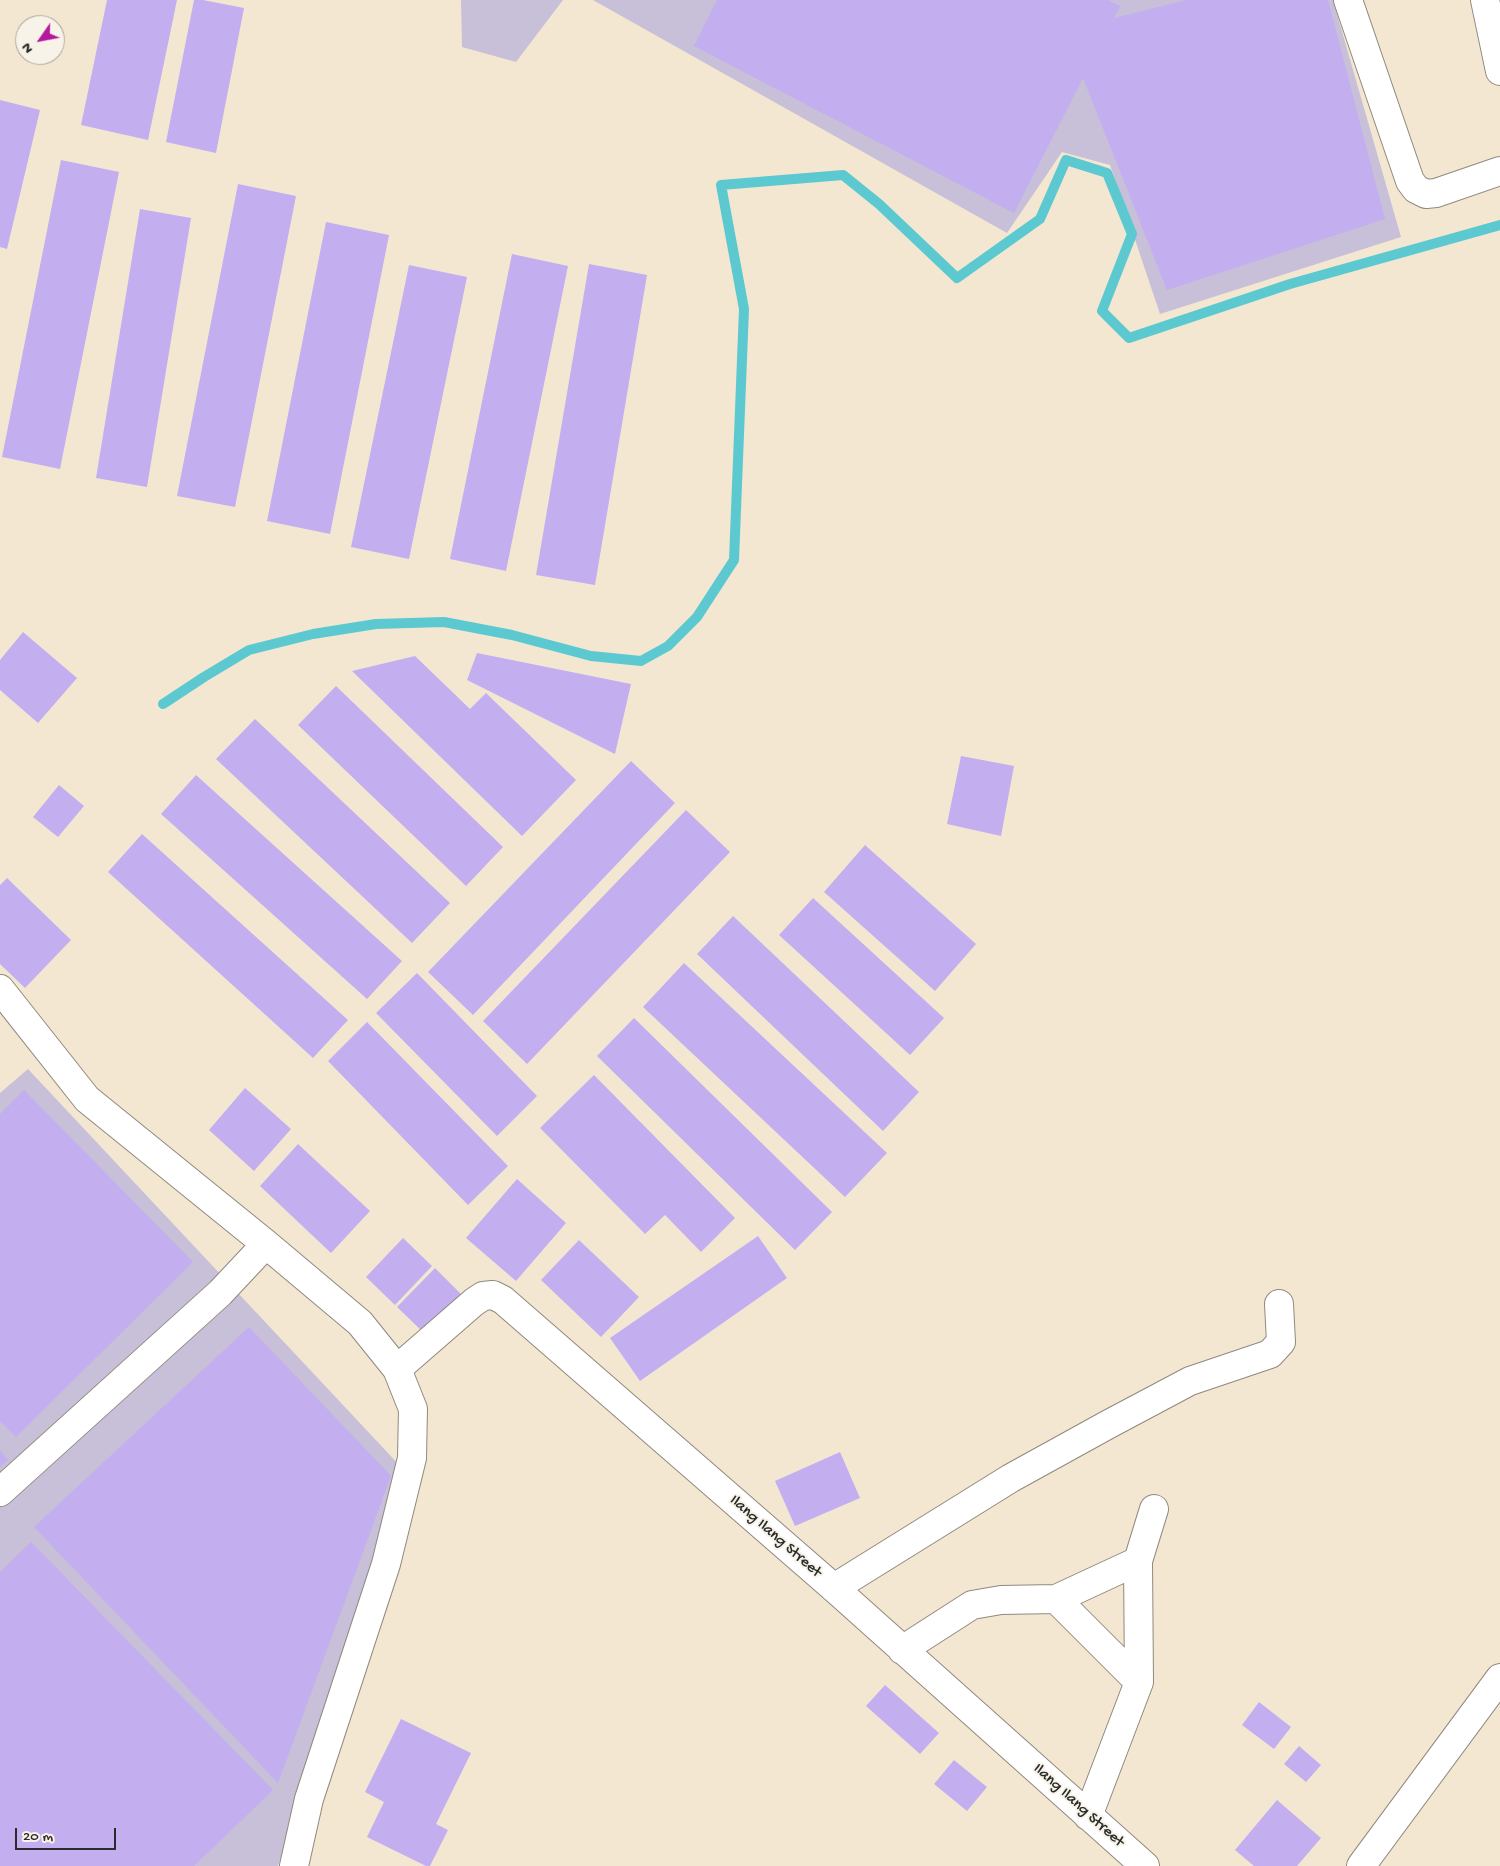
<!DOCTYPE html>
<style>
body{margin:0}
#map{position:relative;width:1500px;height:1866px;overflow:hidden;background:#f4e7d2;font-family:"Gochi Hand",sans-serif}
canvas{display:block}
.north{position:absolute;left:15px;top:15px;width:50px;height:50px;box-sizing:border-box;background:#f7f3e8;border:1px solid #a5a39c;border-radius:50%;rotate:237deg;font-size:14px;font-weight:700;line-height:20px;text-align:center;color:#2b2b2b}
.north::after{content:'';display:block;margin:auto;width:18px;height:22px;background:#b5179e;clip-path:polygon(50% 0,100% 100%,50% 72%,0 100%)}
.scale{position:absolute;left:15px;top:1828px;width:101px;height:22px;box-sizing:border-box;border:2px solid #2b2b2b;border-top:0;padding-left:6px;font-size:15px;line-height:18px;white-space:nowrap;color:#2b2b2b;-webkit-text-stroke:4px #f7f3e8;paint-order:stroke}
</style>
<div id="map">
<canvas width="1500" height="1866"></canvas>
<div class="north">N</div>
<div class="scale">20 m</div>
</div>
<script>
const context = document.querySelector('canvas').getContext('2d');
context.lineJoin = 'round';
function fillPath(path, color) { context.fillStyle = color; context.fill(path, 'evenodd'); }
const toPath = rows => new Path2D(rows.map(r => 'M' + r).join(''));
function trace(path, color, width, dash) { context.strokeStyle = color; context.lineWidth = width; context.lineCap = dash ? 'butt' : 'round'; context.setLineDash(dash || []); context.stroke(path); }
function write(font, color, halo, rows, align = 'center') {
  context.font = font + ' "Gochi Hand",sans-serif'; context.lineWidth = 4; context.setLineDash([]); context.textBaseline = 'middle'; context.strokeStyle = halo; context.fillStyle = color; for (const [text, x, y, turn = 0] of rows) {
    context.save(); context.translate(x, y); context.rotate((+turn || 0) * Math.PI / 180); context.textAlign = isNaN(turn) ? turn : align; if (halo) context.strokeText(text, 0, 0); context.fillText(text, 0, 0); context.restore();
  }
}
fillPath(toPath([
 [461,0,563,0,516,62,462,47],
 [593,0,1333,0,1401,237,1160,314,1110,165,1062,152,1007,233],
 [28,1069,403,1469,278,1866,0,1866,0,1093]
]), '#c8bfd8');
trace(toPath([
 [163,704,204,677,249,650,313,634,376,624,444,622,512,635,591,656,641,661,668,646,697,617,734,560,744,309,721,185,843,175,879,204,957,278,1040,219,1066,160,1107,173,1132,234,1102,311,1129,338,1290,284,1500,225]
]), '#5cc9d1', 10);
fillPath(toPath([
 [107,0,177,0,148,140,81,125],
 [194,0,203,0,244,8,216,153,166,142],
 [717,0,1108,0,1120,6,1114,18,1186,0,1328,0,1385,219,1167,290,1083,78,1014,213,694,46],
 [0,100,40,110,7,249,0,247],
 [61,160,119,172,60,469,2,457],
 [238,184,296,196,235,507,177,496],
 [140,209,191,218,147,487,96,478],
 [326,222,389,235,330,534,267,521],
 [512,254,568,266,506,571,450,559],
 [589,264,647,275,595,585,536,575],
 [409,265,467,277,409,559,351,547],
 [23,632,77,678,38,723,0,690,0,660],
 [477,653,631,684,615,754,467,680],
 [415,656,470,709,486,693,576,780,522,836,352,671],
 [336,686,503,847,466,886,298,725],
 [255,719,450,903,412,943,216,759],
 [961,756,1014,766,1001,836,947,824],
 [631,761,675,803,473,1015,428,972],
 [196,775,402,961,367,999,161,814],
 [59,785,84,806,58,837,33,817],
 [686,810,730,852,527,1064,483,1021],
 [142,834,348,1020,313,1058,108,872],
 [865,845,976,944,935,991,824,892],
 [7,878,71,940,25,988,0,964,0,885],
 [813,898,944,1018,910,1055,779,935],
 [733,916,919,1092,883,1131,697,954],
 [684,963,887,1153,845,1197,643,1007],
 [417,973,537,1096,497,1136,376,1013],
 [634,1018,832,1212,795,1250,597,1056],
 [367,1022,508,1166,468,1205,328,1061],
 [594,1075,735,1218,701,1252,665,1215,645,1234,540,1128],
 [245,1088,291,1129,254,1171,209,1130],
 [24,1090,193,1262,16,1437,0,1421,0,1114],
 [298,1144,370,1211,331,1253,260,1186],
 [517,1179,566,1223,516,1281,466,1238],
 [758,1236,787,1278,640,1381,610,1338],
 [403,1238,432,1266,395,1305,366,1277],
 [579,1240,639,1297,601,1337,541,1280],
 [435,1268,461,1294,424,1333,397,1307],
 [249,1327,391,1476,278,1783,34,1527],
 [0,1450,8,1460,0,1467],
 [840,1452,860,1498,795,1526,775,1481],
 [31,1542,273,1790,194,1866,0,1866,0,1572],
 [885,1685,939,1733,920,1754,866,1706],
 [1259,1702,1291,1727,1274,1749,1242,1725],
 [401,1719,471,1753,436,1824,448,1830,430,1866,426,1866,367,1837,384,1802,365,1792],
 [1299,1746,1321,1765,1306,1782,1284,1764],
 [954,1760,987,1787,967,1811,934,1784],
 [1277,1800,1321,1838,1297,1866,1254,1866,1235,1850]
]), '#c3aef0');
const minor = toPath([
 [1348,0,1410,181,1416,189,1426,194,1436,193,1500,171],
 [1485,0,1500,71],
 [0,989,87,1099,266,1244,360,1323,397,1369,413,1409,412,1458,386,1564,309,1799,294,1866],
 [397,1369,474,1302,483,1296,493,1295,503,1300,834,1588,1145,1866],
 [0,1492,220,1293,266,1244],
 [834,1588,1011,1478,1109,1424,1190,1381,1270,1354,1281,1342,1279,1304],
 [1056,1599,1139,1682],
 [902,1650,972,1605,1001,1600,1056,1599,1138,1561,1154,1509],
 [1088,1816,1139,1682,1138,1561],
 [1361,1866,1500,1678]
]);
trace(minor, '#90897e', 30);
trace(minor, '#fff', 28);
write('16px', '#2b2b2b', '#f7f3e8', [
 ["Ilang Ilang Street",775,1537,41],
 ["Ilang Ilang Street",1078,1806,42]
]);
</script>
